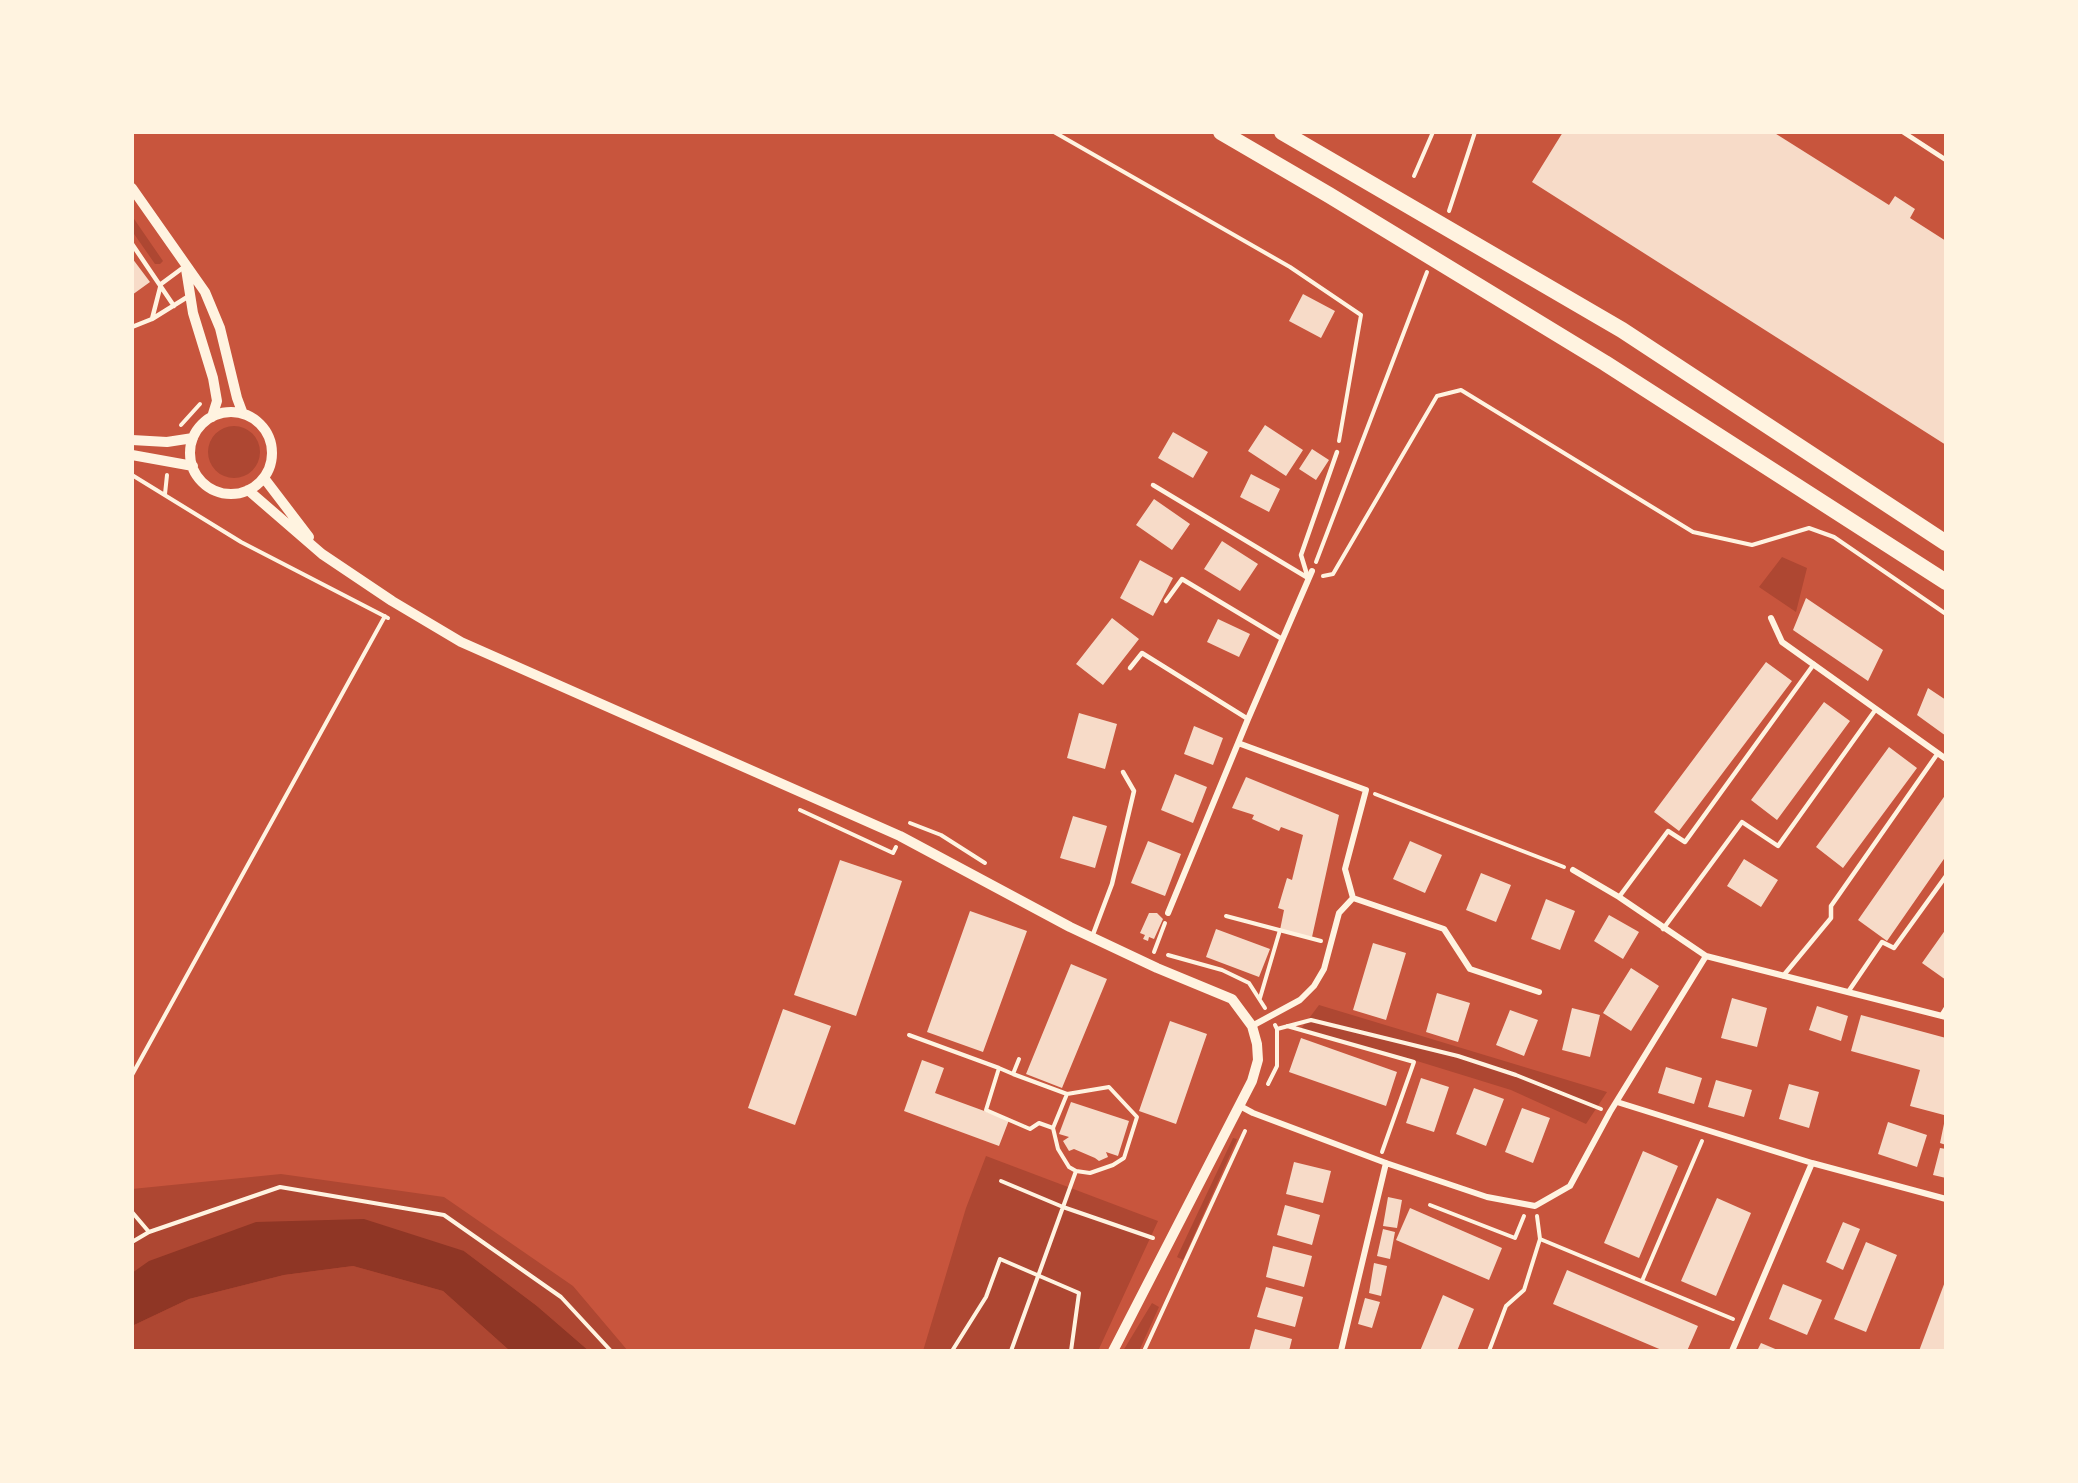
<!DOCTYPE html>
<style>
body{margin:0}
#map{position:relative;width:2078px;height:1483px;overflow:hidden;background:#c8553d;font-family:"Exo 2",sans-serif}
canvas{display:block}
.frame{position:absolute;inset:0;border:134px solid #fff3e0;pointer-events:none}
</style>
<div id="map">
<canvas width="2078" height="1483"></canvas>
<div class="frame"></div>
</div>
<script>
const context = document.querySelector('canvas').getContext('2d');
context.lineJoin = 'round';
function fillPath(path, color) { context.fillStyle = color; context.fill(path, 'evenodd'); }
const toPath = rows => new Path2D(rows.map(r => 'M' + r).join(''));
function trace(path, color, width, dash) { context.strokeStyle = color; context.lineWidth = width; context.lineCap = dash ? 'butt' : 'round'; context.setLineDash(dash || []); context.stroke(path); }
fillPath(toPath([
 [132,216,163,261,160,264,155,264,132,231],
 '208 452a26 26 0 1 1 52 0a26 26 0 1 1-52 0Z',
 [1782,557,1807,568,1796,612,1759,587],
 [1319,1005,1607,1092,1586,1124,1511,1090,1417,1061,1301,1029],
 [1233,1138,1237,1139,1183,1260,1177,1257],
 [986,1156,1158,1221,1098,1351,923,1351,966,1208],
 [281,1174,444,1197,573,1286,628,1351,589,1351,537,1306,464,1251,132,1273,132,1189],
 [353,1266,443,1291,510,1351,132,1351,132,1326,189,1299,284,1275],
 [1152,1303,1159,1307,1139,1351,1123,1351]
]), '#ae4732');
fillPath(toPath([
 [364,1219,464,1251,537,1306,589,1351,510,1351,443,1291,353,1266,284,1275,189,1299,132,1326,132,1273,149,1261,256,1222]
]), '#8f3625');
fillPath(toPath([
 [1563,132,1773,132,1889,205,1895,196,1915,209,1910,218,1946,241,1946,445,1532,182],
 [132,258,150,282,132,295],
 [1303,294,1335,311,1321,338,1289,321],
 [1265,425,1303,450,1286,476,1248,451],
 [1173,432,1208,452,1193,478,1158,458],
 [1312,449,1329,460,1316,480,1299,469],
 [1251,474,1280,489,1269,512,1240,497],
 [1154,499,1190,524,1172,550,1136,525],
 [1222,541,1258,564,1240,591,1204,569],
 [1140,560,1173,578,1153,616,1120,598],
 [1806,598,1883,650,1868,681,1793,630],
 [1112,618,1139,639,1103,685,1076,664],
 [1218,619,1250,634,1239,657,1207,642],
 [1766,662,1792,681,1679,831,1654,812],
 [1928,688,1946,700,1946,736,1917,715],
 [1824,702,1850,721,1777,820,1751,800],
 [1079,713,1117,724,1105,769,1067,758],
 [1194,726,1223,738,1213,765,1184,754],
 [1889,747,1917,768,1843,868,1816,847],
 [1175,774,1207,787,1193,823,1161,810],
 [1246,777,1339,815,1312,937,1280,930,1284,910,1278,908,1287,878,1292,880,1303,835,1281,827,1279,831,1252,819,1254,815,1232,808],
 [1946,794,1946,856,1887,941,1858,920],
 [1073,816,1107,826,1095,868,1060,858],
 [1148,841,1181,854,1165,896,1131,883],
 [1410,841,1442,855,1425,893,1393,879],
 [1744,859,1778,880,1761,907,1727,886],
 [840,860,902,881,856,1016,794,995],
 [1481,873,1511,885,1496,922,1466,910],
 [1546,899,1575,911,1560,950,1531,939],
 [970,911,1027,931,983,1052,927,1032],
 [1149,913,1157,913,1163,919,1154,939,1149,937,1148,941,1143,939,1145,935,1140,933],
 [1609,915,1639,932,1623,959,1594,941],
 [1216,929,1270,949,1259,977,1206,957],
 [1946,929,1946,980,1922,963],
 [1373,943,1406,953,1386,1020,1353,1010],
 [1071,964,1107,979,1062,1088,1026,1074],
 [1631,968,1659,986,1631,1031,1603,1013],
 [1437,993,1470,1003,1458,1042,1426,1032],
 [1732,998,1767,1008,1757,1047,1721,1038],
 [1817,1006,1848,1016,1841,1041,1809,1030],
 [1572,1008,1600,1015,1590,1057,1562,1050],
 [783,1009,831,1026,795,1125,748,1108],
 [1510,1010,1538,1020,1524,1056,1496,1045],
 [1861,1015,1946,1038,1946,1059,1944,1067,1946,1067,1946,1109,1944,1115,1910,1106,1920,1070,1851,1051],
 [1170,1021,1207,1034,1176,1124,1139,1111],
 [1301,1038,1397,1072,1386,1106,1289,1072],
 [922,1060,944,1068,935,1093,1009,1120,999,1146,904,1111],
 [1666,1067,1702,1078,1694,1104,1658,1093],
 [1421,1078,1449,1087,1434,1132,1406,1123],
 [1716,1080,1752,1090,1744,1117,1708,1107],
 [1789,1084,1819,1092,1809,1128,1779,1119],
 [1474,1088,1504,1099,1486,1146,1456,1134],
 [1071,1102,1129,1121,1118,1156,1106,1152,1108,1157,1099,1161,1095,1158,1074,1149,1069,1151,1063,1141,1069,1137,1059,1134],
 [1522,1108,1550,1118,1533,1163,1505,1152],
 [1945,1119,1946,1119,1946,1145,1940,1143],
 [1888,1122,1927,1135,1917,1167,1878,1154],
 [1940,1148,1946,1149,1946,1178,1933,1175],
 [1643,1151,1678,1166,1639,1258,1604,1243],
 [1294,1162,1331,1171,1323,1203,1286,1194],
 [1388,1197,1402,1200,1397,1228,1383,1226],
 [1717,1198,1751,1213,1716,1296,1681,1281],
 [1285,1205,1320,1215,1312,1245,1277,1235],
 [1410,1208,1502,1248,1489,1280,1396,1240],
 [1843,1222,1860,1229,1843,1270,1826,1262],
 [1383,1229,1395,1232,1390,1259,1377,1256],
 [1866,1242,1897,1255,1866,1332,1834,1319],
 [1273,1246,1312,1256,1304,1287,1266,1277],
 [1374,1263,1387,1266,1381,1296,1369,1293],
 [1567,1270,1698,1326,1687,1351,1664,1351,1553,1304],
 [1946,1279,1946,1351,1919,1351],
 [1783,1284,1822,1300,1807,1335,1769,1319],
 [1266,1287,1303,1297,1295,1327,1257,1317],
 [1443,1295,1474,1309,1457,1351,1420,1351],
 [1365,1298,1380,1302,1372,1328,1358,1324],
 [1255,1329,1292,1339,1289,1351,1249,1351],
 [1761,1343,1780,1351,1757,1351]
]), '#f7dbc8');
trace(toPath([
 [1054,132,1290,267,1361,315,1339,441],
 [1414,176,1433,132],
 [1449,211,1475,132],
 [181,425,200,404],
 [132,475,241,542,388,618],
 [165,494,167,475],
 [1316,562,1427,272],
 [1323,576,1333,574,1437,396,1461,390,1693,532,1752,545,1809,528,1834,537,1946,614],
 [1375,794,1564,867],
 [800,810,893,853,896,847],
 [910,823,941,835,985,863],
 [1226,916,1321,941],
 [1154,952,1165,923],
 [1168,955,1222,970,1249,983,1265,1008],
 [1260,998,1280,930],
 [1287,1026,1414,1062,1382,1152],
 [1277,1029,1311,1020,1458,1056,1516,1075,1601,1109],
 [909,1035,999,1068],
 [1019,1059,1013,1074,1067,1094,1109,1087,1137,1117,1124,1158,1113,1165,1090,1173,1076,1171,1069,1167,1058,1149,1053,1128,1067,1094],
 [1013,1074,999,1068,986,1110,1030,1129,1039,1123,1053,1128],
 [132,1075,385,616],
 [1268,1084,1277,1066,1277,1029,1275,1025],
 [1001,1181,1063,1207,1153,1238],
 [1430,1205,1515,1238,1524,1216],
 [132,1212,149,1232],
 [1540,1239,1733,1319],
 [132,1242,149,1232,280,1187,444,1215,561,1297,611,1351],
 [1642,1281,1702,1141],
 [952,1351,986,1297,1000,1259,1079,1293,1071,1351],
 [1011,1351,1076,1171],
 [1144,1351,1245,1131],
 [1489,1351,1506,1306,1524,1290,1540,1239,1537,1216]
]), '#fff3e0', 4);
trace(toPath([
 [1903,132,1946,160],
 [132,244,174,306],
 [152,319,189,296],
 [132,327,152,319,161,284,184,267],
 [1153,485,1308,578],
 [1308,578,1301,555,1337,452],
 [1166,601,1182,579,1282,639],
 [1130,668,1142,653,1248,719],
 [1619,897,1668,831,1685,842,1814,664],
 [1663,929,1742,822,1778,846,1876,709],
 [1092,937,1112,884,1134,791,1123,772],
 [1783,976,1831,918,1831,906,1938,753],
 [1848,992,1882,942,1894,948,1946,876],
 [1941,1016,1946,1008]
]), '#fff3e0', 4.5);
trace(toPath([
 [1771,618,1782,642,1946,759],
 [1238,743,1366,790,1345,869,1353,898,1339,913,1324,969,1314,986,1300,1000,1252,1026],
 [1573,870,1619,897,1706,956,1946,1017],
 [1353,898,1444,929,1470,969,1539,992],
 [1168,913,1248,719,1312,571],
 [1617,1102,1812,1163,1946,1199],
 [1240,1106,1253,1113,1386,1163,1487,1197,1535,1206,1570,1186,1610,1112,1706,956],
 [1341,1351,1386,1163],
 [1732,1351,1812,1163]
]), '#fff3e0', 6);
trace(toPath([
 [132,188,205,292,220,328,237,398,243,414],
 [186,269,193,313,213,378,217,401,212,417],
 '190 453a41 41 0 1 1 82 0a41 41 0 1 1-82 0Z',
 [132,440,167,442,193,438],
 [132,455,193,466],
 [264,478,309,537],
 [248,490,322,554,392,601,461,642,900,836,1070,927,1157,968,1232,999,1252,1026,1257,1044,1258,1060,1252,1081,1113,1351]
]), '#fff3e0', 10);
trace(toPath([
 [1221,132,1329,195,1605,363,1946,582],
 [1282,132,1622,330,1946,543]
]), '#fff3e0', 16);
</script>
